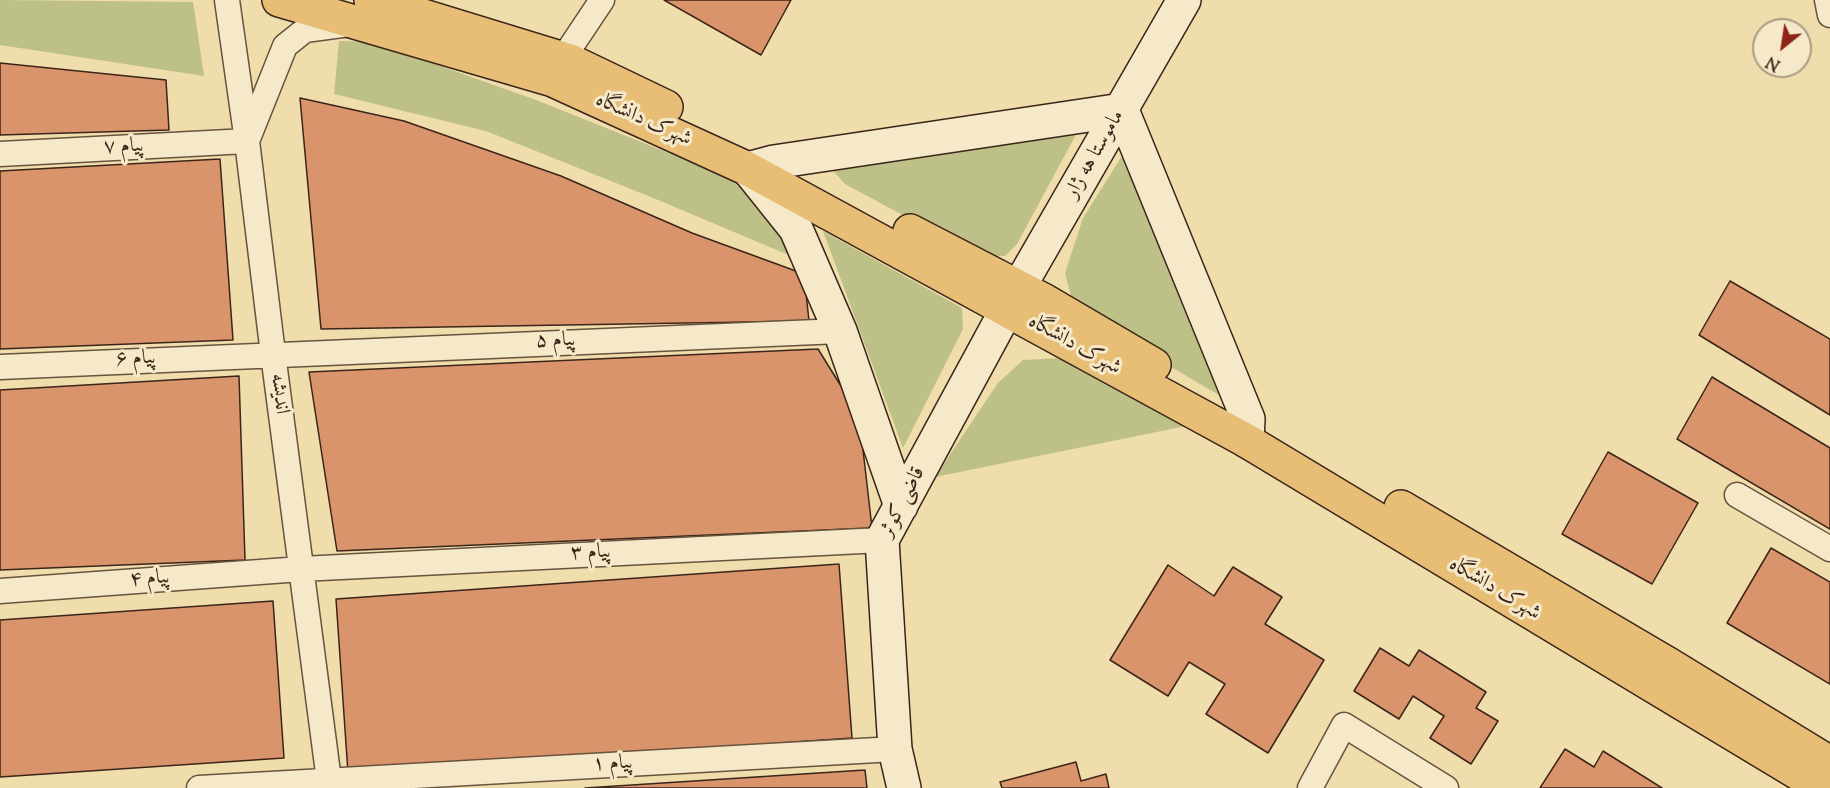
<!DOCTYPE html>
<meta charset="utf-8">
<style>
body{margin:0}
#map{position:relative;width:1830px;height:788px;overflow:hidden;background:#efddac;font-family:"Sorts Mill Goudy",serif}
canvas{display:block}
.north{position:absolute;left:1752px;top:18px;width:60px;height:60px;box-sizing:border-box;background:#f5e9c9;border:2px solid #ab9b83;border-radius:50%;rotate:210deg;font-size:16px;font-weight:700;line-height:24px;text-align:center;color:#3b251a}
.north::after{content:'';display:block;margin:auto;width:21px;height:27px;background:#8f2418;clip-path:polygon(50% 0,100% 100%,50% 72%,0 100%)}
</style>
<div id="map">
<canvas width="1830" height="788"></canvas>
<div class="north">N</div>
</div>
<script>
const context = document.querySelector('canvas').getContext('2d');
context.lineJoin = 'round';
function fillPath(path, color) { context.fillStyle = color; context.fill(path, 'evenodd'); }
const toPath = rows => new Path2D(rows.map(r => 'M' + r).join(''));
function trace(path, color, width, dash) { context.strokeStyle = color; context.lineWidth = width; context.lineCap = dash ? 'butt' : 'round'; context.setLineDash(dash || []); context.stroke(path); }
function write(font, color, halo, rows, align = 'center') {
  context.font = font + ' "Sorts Mill Goudy",Amiri,serif'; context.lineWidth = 6; context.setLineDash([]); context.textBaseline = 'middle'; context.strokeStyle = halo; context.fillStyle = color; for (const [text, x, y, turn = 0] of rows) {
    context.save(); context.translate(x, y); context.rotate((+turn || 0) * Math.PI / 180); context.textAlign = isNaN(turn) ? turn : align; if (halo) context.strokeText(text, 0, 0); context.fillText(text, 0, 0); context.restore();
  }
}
fillPath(toPath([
 [0,0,193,2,204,76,0,45],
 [339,41,373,42,536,100,754,187,791,256,651,197,486,131,334,94],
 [1080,127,1017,244,1005,256,979,256,845,184,829,166],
 [1122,156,1219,395,1075,311,1065,273,1083,218],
 [823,231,962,308,963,329,903,448],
 [1064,358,1186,426,935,477,998,383,1023,360]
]), '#bdc087');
const building = toPath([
 [664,0,791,0,761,55,664,0],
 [0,63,166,80,169,130,0,135,0,63],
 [300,98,404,121,561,176,692,233,804,274,809,321,321,329,300,98],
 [220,159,233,340,0,349,0,171,220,159],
 [1730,281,1830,339,1830,415,1699,335,1730,281],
 [818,349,859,415,872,528,337,551,309,372,818,349],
 [239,376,245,560,0,570,0,390,239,376],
 [1712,377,1830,448,1830,529,1677,439,1712,377],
 [1608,452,1698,503,1652,584,1562,534,1608,452],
 [1771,548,1830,582,1830,684,1727,623,1771,548],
 [839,564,852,738,348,773,336,599,839,564],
 [1168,565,1214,596,1233,567,1282,597,1265,624,1324,660,1268,753,1206,714,1225,684,1189,662,1168,696,1110,660,1168,565],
 [273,601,284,758,0,777,0,620,273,601],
 [1380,648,1409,666,1419,650,1486,692,1476,708,1498,721,1471,764,1430,738,1444,716,1413,696,1399,719,1354,691,1380,648],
 [1565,749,1594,767,1603,751,1662,788,1540,788,1565,749],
 [1076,762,1081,781,1106,774,1109,788,1002,788,1000,782,1076,762],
 [865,770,867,788,585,788,865,770]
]);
fillPath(building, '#da946b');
trace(building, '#3b251a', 1.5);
const minor = toPath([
 [227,0,247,141,273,354,330,788],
 [1827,0,1830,15],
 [554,72,602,0],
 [0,154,247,141,285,46,305,30,349,24],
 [0,367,840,331],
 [1737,495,1830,549],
 [0,591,301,569,882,540],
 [199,788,895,749],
 [1310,788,1344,725,1446,788]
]);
const secondary = toPath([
 [901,506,840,331,796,229,748,169,774,162,1122,110,1248,419,1247,441],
 [904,788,895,749,882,540,1019,287,1184,0]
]);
const primary = toPath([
 [279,0,553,80,748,169,1247,441,1823,788],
 [371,0,570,61,666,107],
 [910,231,1045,301,1154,365],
 [1401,507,1668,664,1830,763]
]);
trace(minor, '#68533e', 27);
trace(secondary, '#3b251a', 36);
trace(primary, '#3b251a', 36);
trace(minor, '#f5e9c9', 24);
trace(secondary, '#f5e9c9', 33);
trace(primary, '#e8be76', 33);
write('21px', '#3b251a', '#f5e9c9', [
 ["شهرک دانشگاه",643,121,24],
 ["پیام ۷",124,148,-3],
 ["ماموستا هه ژار",1096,155,-60],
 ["پیام ۵",556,342,-2],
 ["شهرک دانشگاه",1074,346,29],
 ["پیام ۶",136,360,-3],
 ["اندیشه",278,394,83],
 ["قاضی کوثر",904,503,-63],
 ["پیام ۳",591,554,-3],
 ["پیام ۴",150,580,-4],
 ["شهرک دانشگاه",1494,590,31],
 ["پیام ۱",613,765,-3]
]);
</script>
